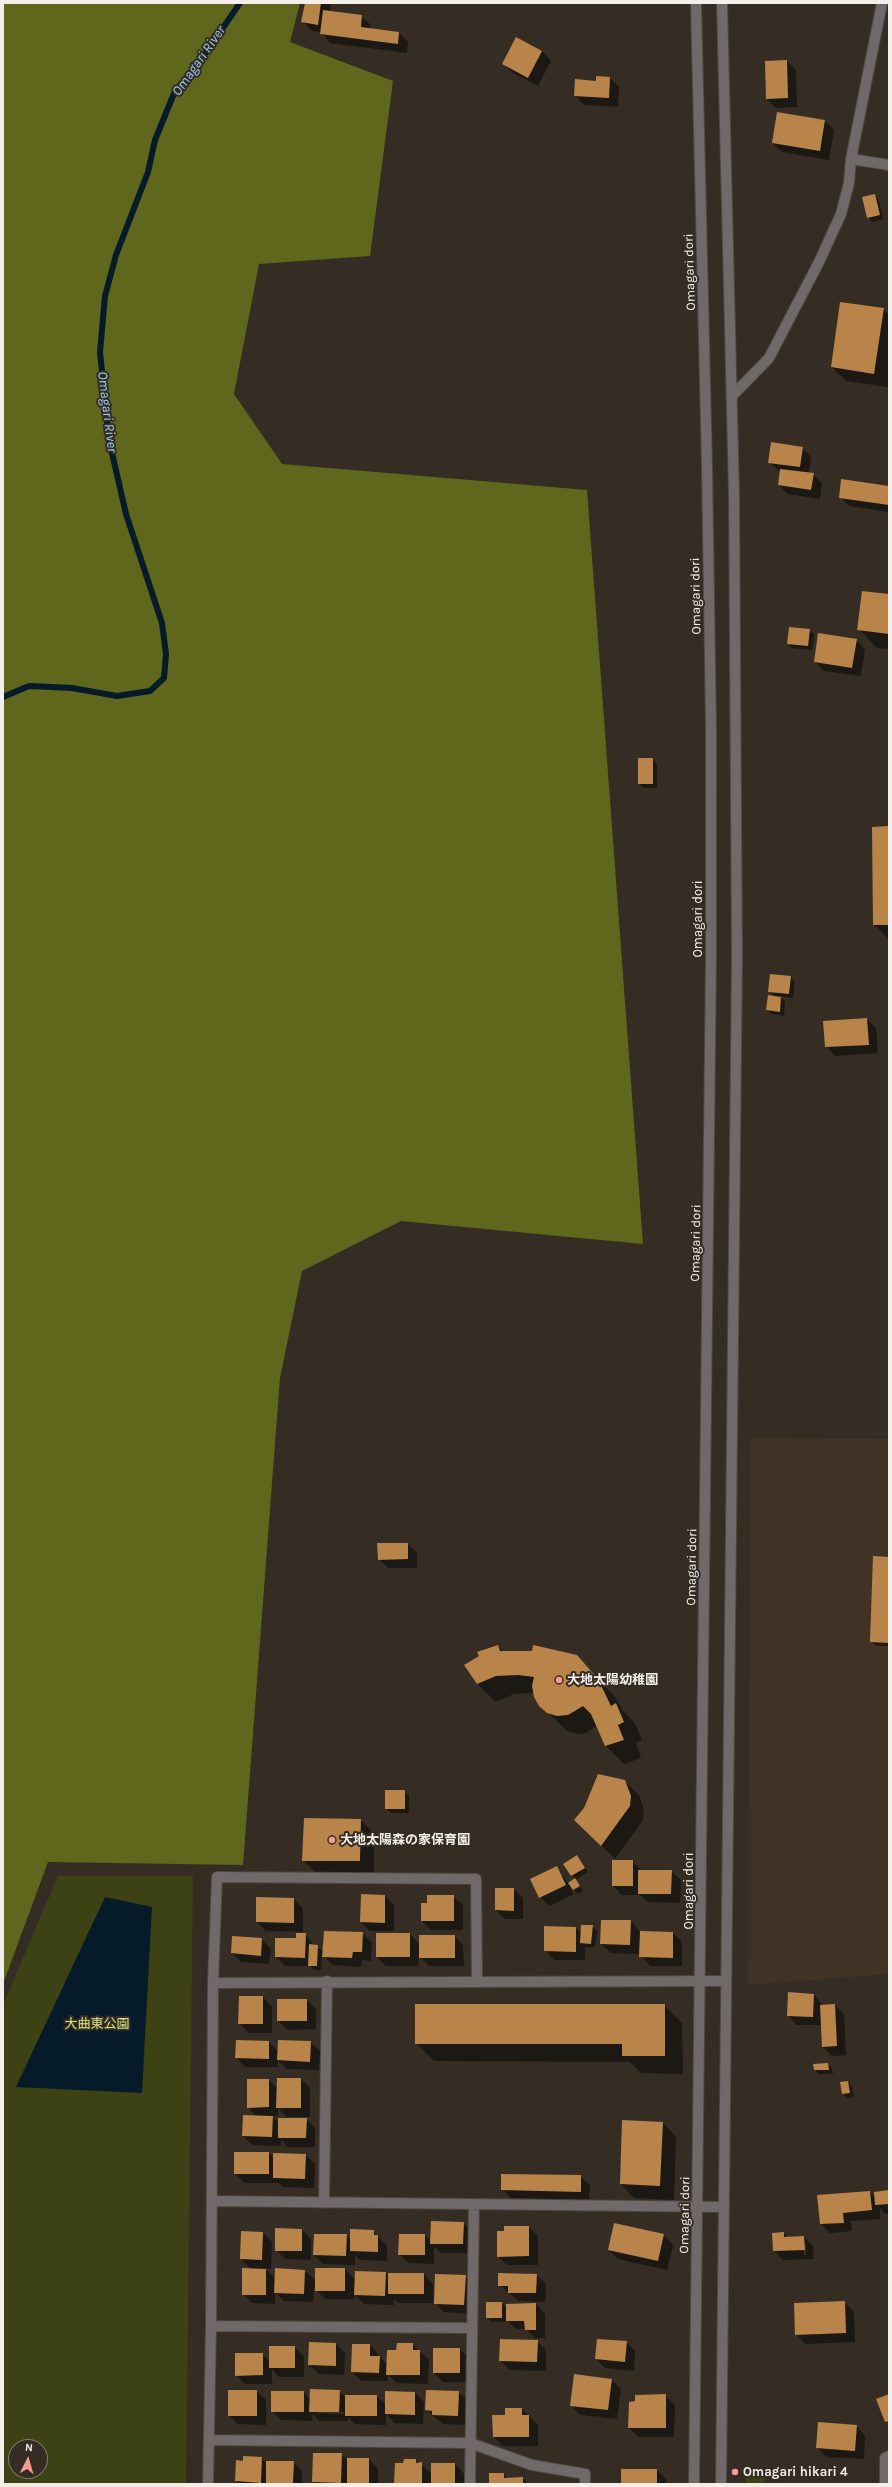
<!DOCTYPE html>
<meta charset="utf-8">
<style>
body{margin:0}
#map{position:relative;width:892px;height:2487px;overflow:hidden;background:#352d24;font-family:Karla,sans-serif}
canvas{display:block}
.frame{position:absolute;inset:0;border:4px solid #f5efea;pointer-events:none}
.north{position:absolute;left:8px;top:2439px;width:40px;height:40px;box-sizing:border-box;background:#352d24;border:1px solid #827b73;border-radius:50%;rotate:5deg;font-size:11px;font-weight:700;line-height:16px;text-align:center;color:#f5efea}
.north::after{content:'';display:block;margin:auto;width:14px;height:18px;background:#f59c92;clip-path:polygon(50% 0,100% 100%,50% 72%,0 100%)}
</style>
<div id="map">
<canvas width="892" height="2487"></canvas>
<div class="frame"></div>
<div class="north">N</div>
</div>
<script>
const context = document.querySelector('canvas').getContext('2d');
context.lineJoin = 'round';
function fillPath(path, color) { context.fillStyle = color; context.fill(path, 'evenodd'); }
const toPath = rows => new Path2D(rows.map(r => 'M' + r).join(''));
function trace(path, color, width, dash) { context.strokeStyle = color; context.lineWidth = width; context.lineCap = dash ? 'butt' : 'round'; context.setLineDash(dash || []); context.stroke(path); }
function write(font, color, halo, rows, align = 'center') {
  context.font = font + ' Karla,"Noto Sans JP",sans-serif'; context.lineWidth = 4; context.setLineDash([]); context.textBaseline = 'middle'; context.strokeStyle = halo; context.fillStyle = color; for (const [text, x, y, turn = 0] of rows) {
    context.save(); context.translate(x, y); context.rotate((+turn || 0) * Math.PI / 180); context.textAlign = isNaN(turn) ? turn : align; if (halo) context.strokeText(text, 0, 0); context.fillText(text, 0, 0); context.restore();
  }
}
fillPath(toPath([
 [750,1438,889,1439,889,1974,748,1985]
]), '#403325');
fillPath(toPath([
 [58,1876,193,1876,186,2484,3,2484,3,2005],
 [16,2447,40,2447,40,2471,16,2471],
 [746,2474,764,2474,765,2484,745,2484]
]), '#3c4213');
fillPath(toPath([
 [3,3,300,3,290,42,393,81,370,256,259,264,234,394,282,464,587,490,643,1244,401,1221,302,1271,280,1378,243,1865,48,1862,3,1984]
]), '#5e671c');
fillPath(toPath([
 [105,1897,152,1907,142,2093,16,2087]
]), '#061b29');
fillPath(toPath([
 [306,3,331,3,330,12,361,16,371,25,370,29,399,33,408,42,407,53,330,43,321,32,312,31,303,21],
 [542,51,551,61,538,86,513,73,504,64],
 [787,61,796,70,797,107,776,108,767,99],
 [610,78,619,87,618,107,584,105,575,95,597,82],
 [825,121,834,130,829,160,782,152,773,143],
 [875,195,879,200,883,219,872,222,868,217],
 [841,303,883,309,889,315,888,387,846,381,832,367],
 [802,448,811,457,809,473,813,474,822,483,820,499,788,494,779,485,780,472,769,462],
 [889,487,889,512,849,506,840,497],
 [889,595,889,649,877,648,859,629],
 [809,630,814,634,812,650,792,648,788,644],
 [856,640,865,649,861,676,824,671,815,662],
 [653,759,657,764,657,788,643,788,639,783],
 [889,828,889,938,888,938,874,924],
 [791,977,795,982,793,998,780,996,785,1002,784,1016,772,1014,767,1010,775,997,769,991],
 [867,1019,876,1028,878,1053,835,1056,826,1046],
 [408,1544,417,1553,417,1568,388,1568,379,1559],
 [889,1558,889,1646,876,1646,871,1642],
 [498,1646,504,1652,577,1656,616,1698,622,1710,634,1722,642,1740,636,1743,641,1758,624,1764,606,1746,597,1726,586,1733,576,1734,566,1730,540,1705,534,1693,514,1694,496,1702,477,1684],
 [624,1781,639,1795,644,1810,643,1820,615,1859,590,1834,585,1809],
 [404,1791,409,1795,409,1813,391,1813,386,1809],
 [361,1820,374,1834,374,1874,317,1874,303,1860],
 [577,1857,588,1872,575,1880,583,1890,578,1894,571,1888,574,1894,549,1906,540,1897,556,1868,569,1884,576,1879,572,1875],
 [632,1861,642,1871,671,1871,681,1880,680,1903,648,1902,640,1895,622,1895,613,1886],
 [514,1889,523,1898,523,1919,505,1919,496,1910],
 [362,1895,385,1896,394,1905,394,1931,370,1931,361,1922],
 [453,1896,463,1905,463,1930,431,1930,422,1921,428,1904],
 [257,1898,294,1899,303,1908,303,1932,266,1931,257,1922],
 [631,1921,640,1932,673,1933,682,1942,682,1966,650,1966,640,1954,611,1953,601,1944],
 [592,1926,597,1931,595,1947,585,1947,585,1960,554,1960,545,1950,576,1928,582,1933],
 [362,1933,372,1943,371,1961,362,1960,361,1967,333,1965,322,1955,321,1970,314,1970,310,1966,285,1966,276,1957,305,1934,314,1945,324,1951],
 [410,1934,420,1945,454,1936,463,1945,464,1966,429,1966,419,1956,418,1966,386,1966,377,1957],
 [233,1937,261,1939,271,1949,269,1964,241,1962,232,1953],
 [814,1994,823,2006,835,2005,844,2015,846,2055,832,2056,823,2047,822,2025,797,2025,788,2015],
 [263,1997,272,2007,272,2033,249,2033,239,2023],
 [307,2000,316,2009,316,2029,288,2030,278,2021],
 [664,2005,682,2023,683,2074,641,2073,630,2062,434,2061,416,2043],
 [269,2042,278,2051,310,2042,320,2051,319,2070,287,2069,278,2060,278,2067,245,2067,236,2057],
 [828,2064,832,2068,833,2074,819,2074,815,2070,815,2065],
 [301,2079,310,2088,310,2117,287,2117,278,2108,278,2116,272,2116,279,2123,306,2119,315,2128,315,2147,288,2147,281,2140,281,2146,253,2145,243,2136,257,2117,248,2107,269,2080,278,2089],
 [848,2082,852,2086,854,2097,847,2098,843,2094],
 [663,2123,676,2137,674,2200,634,2198,621,2184],
 [269,2153,274,2159,306,2155,315,2164,314,2188,283,2187,279,2183,244,2183,235,2173],
 [580,2176,590,2185,589,2200,511,2198,502,2189],
 [889,2191,889,2213,885,2214,880,2208,880,2219,851,2221,852,2231,830,2233,821,2224,818,2196,870,2192,876,2198],
 [463,2223,473,2232,472,2253,440,2253,434,2246,434,2264,409,2263,399,2254,425,2235,431,2241],
 [615,2224,664,2235,673,2245,667,2270,618,2259,609,2250],
 [529,2227,538,2236,538,2265,507,2265,498,2256],
 [302,2230,311,2239,311,2260,285,2259,276,2250],
 [373,2231,387,2246,387,2261,360,2260,355,2255,355,2265,323,2264,314,2255,314,2235,346,2235,351,2240],
 [242,2232,263,2233,272,2242,271,2269,265,2268,276,2280,305,2271,316,2281,345,2269,355,2280,386,2273,389,2276,424,2274,433,2284,433,2303,398,2303,394,2299,394,2305,364,2304,354,2294,354,2299,325,2299,314,2288,313,2302,284,2301,275,2292,275,2304,252,2303,243,2294,251,2269,241,2259],
 [784,2233,788,2238,804,2237,813,2246,814,2259,783,2260,774,2251],
 [804,2245,806,2245,806,2255,804,2255],
 [536,2275,546,2284,545,2302,519,2301,499,2285],
 [465,2276,474,2285,473,2314,444,2312,435,2303],
 [844,2302,854,2312,855,2342,805,2344,796,2334],
 [501,2303,507,2308,536,2304,545,2314,545,2338,535,2338,526,2329,516,2329,506,2319,506,2322,492,2322,487,2317],
 [537,2341,546,2350,546,2371,510,2370,500,2361],
 [626,2342,635,2351,634,2371,605,2368,596,2359],
 [336,2344,345,2353,344,2375,319,2374,309,2365],
 [412,2344,429,2360,428,2384,397,2383,388,2375,388,2381,361,2381,352,2371,370,2345,388,2366,397,2351],
 [295,2347,304,2357,304,2377,279,2377,272,2369,272,2384,245,2384,236,2375,262,2354,270,2362],
 [459,2349,469,2358,469,2382,443,2382,434,2373],
 [612,2380,621,2389,617,2419,580,2415,571,2405],
 [257,2391,266,2400,266,2425,238,2424,229,2415],
 [339,2391,346,2398,377,2396,386,2405,415,2393,424,2402,423,2424,395,2423,386,2414,386,2425,355,2424,348,2417,348,2421,319,2421,313,2414,312,2421,281,2420,272,2411,304,2392,310,2399],
 [318,2411,344,2412,344,2414,318,2413],
 [458,2392,468,2401,467,2425,443,2424,426,2410],
 [665,2395,675,2405,674,2437,639,2437,629,2428],
 [506,2409,522,2409,538,2425,538,2446,503,2446,494,2437,506,2416],
 [856,2426,865,2435,864,2459,826,2457,817,2447],
 [341,2454,348,2461,369,2459,378,2469,378,2484,315,2484,313,2482],
 [261,2458,267,2464,293,2462,302,2471,302,2484,239,2484,236,2481,244,2462],
 [415,2460,432,2474,455,2464,464,2474,464,2484,395,2484,404,2464],
 [657,2470,666,2479,666,2484,622,2484],
 [503,2474,508,2479,523,2478,528,2484,490,2484]
]), '#0007');
trace(toPath([
 [3,697,29,686,72,688,117,696,150,691,164,678,166,654,162,623,126,514,109,440,100,352,105,296,116,255,148,172,155,140,175,91,198,64,240,3]
]), '#061b29', 6);
fillPath(toPath([
 [305,3,321,3,318,25,301,22],
 [323,10,362,15,361,27,399,32,398,44,320,34],
 [516,37,542,51,528,78,502,64],
 [787,60,788,98,766,99,765,61],
 [596,76,610,77,609,98,574,96,575,79,596,81],
 [777,112,825,120,820,151,772,143],
 [875,194,880,215,867,218,862,197],
 [840,302,884,308,874,374,831,367],
 [771,442,803,447,800,467,768,463],
 [780,469,814,473,811,490,778,485],
 [841,479,889,486,889,505,839,498],
 [862,591,889,594,889,634,857,630],
 [789,627,810,629,808,646,787,644],
 [818,633,857,639,852,668,814,662],
 [638,758,653,758,653,784,638,784],
 [889,826,889,925,873,925,872,827],
 [770,974,791,976,789,994,768,992],
 [768,995,781,997,780,1012,766,1010],
 [867,1018,869,1045,825,1047,823,1021],
 [377,1543,408,1543,408,1559,378,1560],
 [873,1556,889,1557,889,1643,870,1642],
 [498,1645,500,1651,532,1651,533,1645,577,1655,598,1679,611,1706,616,1703,624,1722,618,1725,624,1740,605,1746,591,1714,583,1706,568,1715,557,1716,547,1713,539,1706,534,1697,532,1686,534,1677,518,1675,496,1676,477,1684,464,1665,479,1656,477,1652],
 [598,1774,625,1780,631,1796,630,1806,601,1846,574,1820,584,1808],
 [385,1790,405,1790,405,1809,385,1809],
 [304,1818,361,1819,360,1861,302,1861],
 [577,1855,585,1868,571,1876,563,1864],
 [612,1860,633,1860,633,1886,612,1886],
 [557,1866,566,1885,539,1898,530,1879],
 [638,1870,672,1870,671,1894,638,1894],
 [575,1878,580,1886,573,1890,568,1883],
 [495,1888,514,1888,514,1911,495,1910],
 [361,1894,385,1895,385,1923,360,1922],
 [427,1895,454,1895,454,1921,421,1921,421,1903,427,1903],
 [256,1897,294,1898,294,1923,256,1922],
 [601,1920,631,1920,630,1945,600,1944],
 [581,1925,593,1925,591,1944,580,1943],
 [544,1926,576,1927,576,1952,544,1951],
 [324,1931,363,1932,362,1952,353,1952,352,1958,322,1957],
 [640,1931,673,1932,673,1958,639,1957],
 [296,1933,306,1933,305,1958,275,1957,275,1938,296,1938],
 [376,1933,410,1933,410,1957,376,1957],
 [419,1935,455,1935,455,1958,419,1958],
 [232,1936,262,1938,261,1956,231,1953],
 [309,1944,318,1945,317,1966,308,1966],
 [788,1992,814,1994,813,2017,787,2016],
 [239,1996,263,1996,263,2024,238,2024],
 [277,1999,307,1999,307,2021,277,2021],
 [415,2004,665,2004,665,2056,622,2056,622,2044,415,2044],
 [835,2004,837,2046,822,2047,820,2005],
 [236,2040,269,2041,269,2059,235,2058],
 [278,2040,311,2041,310,2062,277,2060],
 [828,2063,829,2070,814,2070,813,2064],
 [277,2078,301,2078,301,2108,276,2108],
 [247,2079,269,2079,269,2107,247,2108],
 [848,2081,850,2093,842,2094,840,2082],
 [243,2115,273,2116,272,2137,242,2136],
 [278,2118,307,2118,306,2138,278,2138],
 [622,2120,663,2122,660,2186,620,2184],
 [234,2152,269,2152,269,2174,234,2174],
 [273,2153,306,2154,305,2179,273,2178],
 [501,2174,581,2175,581,2192,501,2190],
 [889,2190,889,2204,875,2205,874,2192],
 [870,2191,872,2210,843,2213,844,2223,820,2224,817,2195],
 [431,2221,464,2222,463,2244,430,2244],
 [614,2223,664,2234,658,2261,608,2250],
 [504,2226,529,2226,529,2256,497,2257,497,2231,504,2231],
 [275,2228,302,2229,302,2251,275,2251],
 [350,2229,374,2230,374,2235,378,2235,378,2252,350,2251],
 [241,2231,263,2232,262,2260,240,2259],
 [784,2232,784,2237,804,2236,805,2250,773,2251,772,2233],
 [314,2234,347,2234,346,2256,313,2255],
 [399,2234,425,2234,425,2255,398,2255],
 [242,2268,266,2269,266,2295,242,2295],
 [275,2268,305,2270,304,2294,274,2293],
 [315,2268,345,2268,345,2291,315,2291],
 [355,2271,386,2272,385,2296,354,2295],
 [388,2273,424,2273,424,2294,388,2294],
 [498,2273,537,2274,536,2293,508,2293,508,2286,498,2286],
 [435,2274,466,2275,464,2305,434,2304],
 [845,2301,846,2333,795,2335,794,2303],
 [486,2302,502,2302,502,2318,486,2318],
 [536,2303,536,2330,525,2330,524,2321,506,2321,506,2304],
 [500,2339,538,2340,537,2362,499,2361],
 [597,2339,627,2341,625,2362,595,2359],
 [309,2342,336,2343,336,2366,308,2365],
 [397,2343,413,2343,413,2350,420,2350,420,2375,386,2375,387,2350,396,2350],
 [352,2344,370,2344,370,2356,380,2356,379,2373,351,2372],
 [269,2346,295,2346,295,2368,269,2368],
 [433,2348,460,2348,460,2373,433,2373],
 [235,2353,263,2353,263,2375,235,2376],
 [574,2374,612,2379,608,2410,570,2406],
 [310,2389,340,2390,339,2412,309,2412],
 [228,2390,257,2390,257,2416,228,2416],
 [426,2390,459,2391,458,2416,432,2415,432,2411,425,2410],
 [271,2391,304,2391,304,2412,271,2412],
 [385,2391,415,2392,415,2415,385,2414],
 [666,2394,666,2428,628,2428,629,2402,635,2401,635,2395],
 [889,2394,889,2421,885,2422,876,2399],
 [345,2395,377,2395,377,2416,345,2416],
 [505,2408,522,2408,522,2415,529,2415,529,2437,493,2437,492,2415,505,2415],
 [818,2422,857,2425,855,2451,816,2448],
 [313,2453,342,2453,341,2483,312,2482],
 [243,2456,262,2457,261,2483,235,2481,236,2460,243,2461],
 [347,2458,369,2458,369,2484,347,2484],
 [404,2459,416,2459,416,2463,422,2462,422,2484,394,2484,395,2463,403,2463],
 [266,2461,294,2461,293,2483,266,2483],
 [431,2463,455,2463,455,2484,431,2484],
 [621,2469,657,2469,657,2484,621,2484],
 [489,2473,504,2473,504,2478,523,2477,523,2484,489,2484]
]), '#b8844a');
const minor = toPath([
 [851,159,889,165],
 [732,396,769,358,819,262,841,214,849,183,851,159,882,3],
 [213,1983,726,1981],
 [212,2201,724,2207],
 [324,2203,327,1981],
 [211,2326,472,2328],
 [209,2440,470,2443,532,2465,585,2474,585,2484],
 [208,2484,211,2326,213,1983,217,1877,476,1879,477,1982],
 [470,2484,474,2206],
 [885,2484,885,2458,889,2456]
]);
const tertiary = toPath([
 [694,2484,711,957,711,727,707,467,696,3],
 [721,2484,737,958,734,493,722,3]
]);
trace(minor, '#504840', 12);
trace(tertiary, '#504840', 12);
trace(minor, '#70696a', 10);
trace(tertiary, '#70696a', 10);
for (const [x, y, r, color] of [
 [559,1680,4,"#f59c92"],
 [332,1840,4,"#f59c92"],
 [735,2472,4,"#f59c92"]
]) { const dot = new Path2D(); dot.arc(x, y, r, 0, 2 * Math.PI); context.fillStyle = color; context.fill(dot); trace(dot, '#352d24', 1.5); }
write('13px', '#f5efea', '#352d24', [
 ["Omagari dori",690,272,-92],
 ["Omagari dori",696,596,-91],
 ["Omagari dori",698,919,-90],
 ["Omagari dori",696,1243,-89],
 ["Omagari dori",692,1567,-89],
 ["Omagari dori",689,1891,-90],
 ["Omagari dori",685,2215,-89]
]);
write('bold 13px', '#f5efea', '#352d24', [
 ["大地太陽幼稚園",567,1680],
 ["大地太陽森の家保育園",340,1840],
 ["Omagari hikari 4",743,2472]
], 'left');
write('13px', '#d7e680', '#352d24', [
 ["大曲東公園",97,2024]
]);
write('italic 14px', '#9acef5', '#352d24', [
 ["Omagari River",199,61,-55],
 ["Omagari River",107,412,83]
]);
</script>
